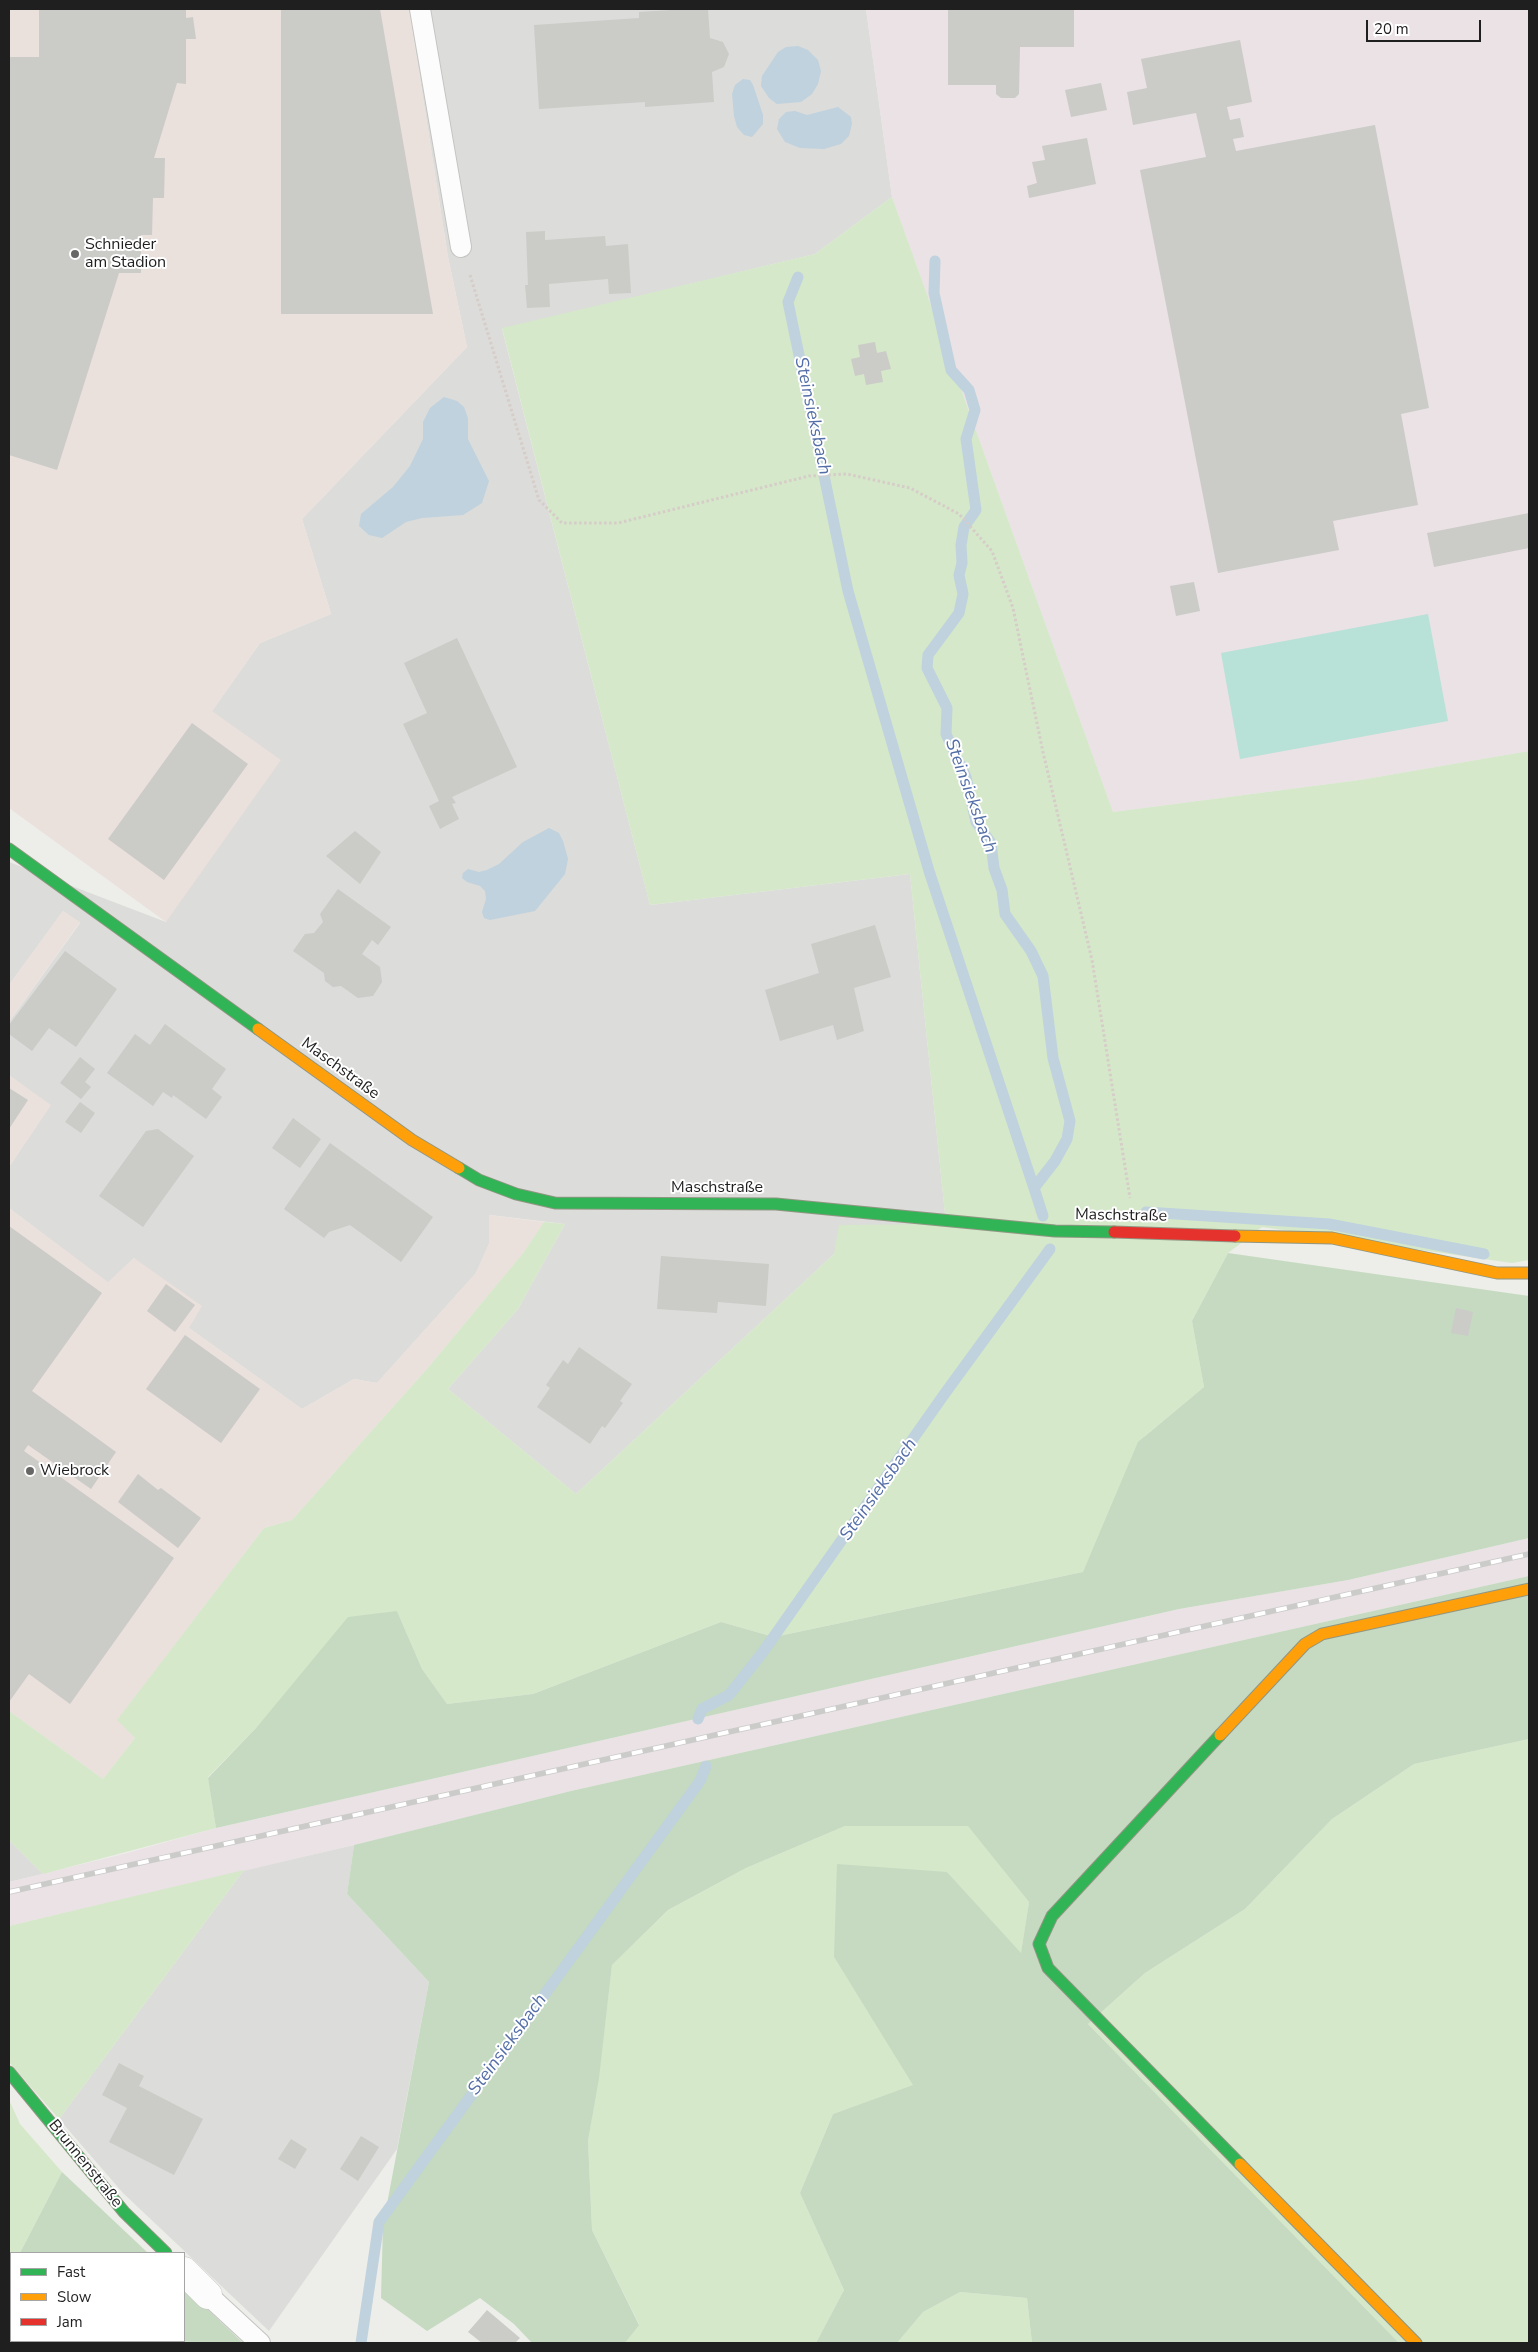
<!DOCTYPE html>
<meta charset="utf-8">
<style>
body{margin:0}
#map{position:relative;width:1538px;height:2352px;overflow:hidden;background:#edede9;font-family:"Nunito Sans",sans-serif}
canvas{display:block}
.frame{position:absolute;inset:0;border:10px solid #1f1f1f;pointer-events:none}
.legend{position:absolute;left:10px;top:2252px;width:175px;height:90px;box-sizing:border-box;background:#fff;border:1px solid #a5a5a5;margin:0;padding:6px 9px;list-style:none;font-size:15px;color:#1f1f1f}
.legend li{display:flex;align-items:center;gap:10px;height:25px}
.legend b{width:25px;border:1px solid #a5a5a5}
.scale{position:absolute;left:1366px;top:20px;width:115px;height:22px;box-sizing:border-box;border:2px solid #1f1f1f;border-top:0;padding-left:6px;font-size:15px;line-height:18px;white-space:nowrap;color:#1f1f1f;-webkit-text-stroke:4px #fff;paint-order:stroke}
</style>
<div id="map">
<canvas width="1538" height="2352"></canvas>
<div class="frame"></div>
<ul class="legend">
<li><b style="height:6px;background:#30b455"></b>Fast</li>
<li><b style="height:6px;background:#ff9f0a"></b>Slow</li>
<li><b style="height:6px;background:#e5322d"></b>Jam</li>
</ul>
<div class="scale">20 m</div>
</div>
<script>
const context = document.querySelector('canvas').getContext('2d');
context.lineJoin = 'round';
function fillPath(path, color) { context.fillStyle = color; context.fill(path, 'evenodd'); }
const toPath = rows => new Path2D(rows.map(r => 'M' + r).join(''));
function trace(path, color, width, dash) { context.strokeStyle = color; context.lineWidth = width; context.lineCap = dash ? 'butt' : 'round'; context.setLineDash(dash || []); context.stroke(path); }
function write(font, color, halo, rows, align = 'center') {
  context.font = font + ' "Nunito Sans",sans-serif'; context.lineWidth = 4; context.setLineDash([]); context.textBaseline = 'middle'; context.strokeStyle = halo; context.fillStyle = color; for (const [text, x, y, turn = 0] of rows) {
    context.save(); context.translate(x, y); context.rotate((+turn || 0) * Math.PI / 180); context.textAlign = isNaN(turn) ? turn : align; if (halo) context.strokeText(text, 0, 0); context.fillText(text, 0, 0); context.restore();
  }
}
fillPath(toPath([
 [409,9,866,9,892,197,815,254,502,329,650,905,910,874,946,1224,834,1254,576,1494,448,1389,518,1309,565,1224,490,1215,489,1244,476,1273,377,1383,354,1379,302,1409,189,1328,134,1258,108,1283,9,1208,9,1167,50,1106,9,1075,9,1022,80,923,63,911,9,985,9,862,166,922,212,711,260,643,331,614,302,519,467,347,448,257],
 [9,1840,43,1874,9,1882],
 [354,1845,347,1894,429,1982,397,2149,269,2331,123,2193,59,2119,244,1870]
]), '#dcdcda');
fillPath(toPath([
 [9,9,409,9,448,257,467,347,302,519,331,614,260,643,212,711,281,760,166,922,9,808],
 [63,911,80,922,9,1022,9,985],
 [9,1075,51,1105,9,1167],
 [9,1208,108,1282,134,1258,202,1306,189,1328,302,1409,354,1379,377,1383,476,1273,489,1244,489,1215,544,1222,524,1252,427,1369,292,1520,264,1528,118,1719,135,1738,103,1779,9,1711]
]), '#eae0dc');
fillPath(toPath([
 [866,9,1529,9,1529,751,1360,780,1113,812,892,197],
 [1529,1538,1529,1576,571,1791,354,1845,9,1926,9,1882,124,1854,216,1828,1179,1609,1348,1580]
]), '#eae2e5');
fillPath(toPath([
 [892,197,1113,812,1360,780,1529,751,1529,1260,1512,1263,1262,1227,1228,1253,1192,1321,1204,1387,1145,1436,1083,1572,774,1637,721,1622,533,1694,447,1704,422,1669,397,1611,257,1727,208,1777,216,1828,43,1874,9,1840,9,1711,103,1779,135,1738,117,1720,264,1528,292,1520,427,1369,524,1252,544,1222,565,1224,518,1309,448,1389,576,1494,834,1254,839,1225,946,1224,910,874,650,905,502,328,815,254],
 [1529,1739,1529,2343,1399,2343,1088,2024,1145,1973,1245,1909,1332,1819,1414,1764],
 [845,1826,969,1826,1029,1902,1021,1954,947,1872,834,1957,914,2085,833,2114,800,2193,844,2290,816,2343,625,2343,639,2324,592,2230,588,2141,600,2065,612,1965,668,1910,746,1868],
 [244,1870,59,2119,9,2062,9,1926],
 [10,2102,20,2124,62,2172,20,2253,11,2253,11,2270,9,2275],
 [960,2292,1027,2298,1032,2343,897,2343,923,2312]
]), '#d5e8ca');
fillPath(toPath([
 [1228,1253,1529,1296,1529,1538,1348,1580,1179,1609,216,1828,208,1778,257,1727,348,1617,397,1611,422,1669,447,1704,533,1694,721,1622,774,1637,1083,1572,1138,1442,1204,1387,1192,1321],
 [1529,1576,1529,1739,1414,1764,1332,1819,1245,1909,1145,1973,1088,2024,1399,2343,1032,2343,1027,2298,960,2292,923,2312,897,2343,816,2343,844,2290,800,2193,833,2114,913,2085,834,1957,837,1864,947,1872,1021,1953,1029,1902,968,1826,845,1826,746,1868,668,1910,612,1965,599,2078,588,2141,592,2230,639,2325,625,2343,532,2343,514,2324,480,2298,427,2331,381,2298,383,2225,429,1982,347,1894,354,1845,571,1791],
 [62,2172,148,2253,20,2253],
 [11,2270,11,2341,184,2341,184,2287,243,2343,9,2343,9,2275]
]), '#c5dac0');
fillPath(toPath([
 [1428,614,1448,721,1240,759,1221,653]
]), '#b8e1d7');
fillPath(toPath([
 [798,46,808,50,818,60,821,71,818,84,812,94,801,102,777,104,769,98,761,86,762,76,778,52,786,47],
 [743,79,750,80,753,85,763,115,763,124,752,137,744,135,737,127,734,116,732,94,735,85],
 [838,107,851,117,852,124,849,136,841,144,824,149,800,148,785,142,777,129,779,119,786,112,795,111,807,115],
 [444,397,457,401,464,407,468,418,468,439,489,481,482,503,463,515,422,518,406,522,382,538,369,535,359,526,361,514,393,487,410,466,423,439,423,422,430,408],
 [549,828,559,833,563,841,568,859,565,874,535,911,490,920,484,918,482,912,486,899,485,891,480,886,467,882,462,878,463,873,468,869,479,872,487,870,499,864,523,842]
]), '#bfd2de');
trace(toPath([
 [935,261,934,293,951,370,969,390,975,410,966,439,976,510,964,527,961,545,962,563,959,575,963,594,959,613,928,655,927,668,947,708,946,734,966,777,976,822,991,843,994,868,1002,890,1005,914,1031,951,1043,976,1053,1058,1070,1121,1067,1139,1055,1161,1034,1188,1043,1216],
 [798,277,788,302,848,591,929,871,1034,1188],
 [1146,1212,1329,1224,1484,1254],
 [698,1719,702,1709,729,1695,763,1652,943,1396,1050,1249],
 [361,2343,379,2222,700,1781,706,1766]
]), '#bfd2de', 11);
fillPath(toPath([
 [39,9,186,9,186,18,193,17,196,39,186,39,186,84,177,83,154,158,165,158,164,198,153,198,152,235,141,235,141,273,119,273,57,470,9,455,9,57,39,57],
 [281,9,380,9,433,314,281,314],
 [688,9,708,9,710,38,723,42,729,54,724,67,712,72,714,102,645,107,645,102,539,109,534,25,639,18,639,12],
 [948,9,1074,9,1074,47,1020,47,1019,94,1015,98,1001,98,996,94,996,85,948,85],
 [1240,40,1252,102,1227,107,1230,120,1240,118,1244,137,1233,139,1236,151,1375,125,1429,408,1401,414,1418,505,1333,521,1339,550,1218,573,1140,170,1206,157,1196,113,1133,125,1127,92,1147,88,1141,59],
 [1101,83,1107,110,1071,117,1065,90],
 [1087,138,1096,184,1029,198,1027,186,1037,183,1032,162,1045,160,1042,146],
 [545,231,545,240,605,236,606,246,628,244,631,293,609,294,608,279,549,284,550,307,527,308,525,285,528,285,526,232],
 [875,342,877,353,886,351,891,369,881,371,883,382,866,385,864,374,855,376,851,359,860,357,858,345],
 [1529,513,1529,548,1434,567,1427,533],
 [1194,582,1200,611,1176,616,1170,586],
 [457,638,517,767,452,797,456,803,452,804,459,819,440,829,429,806,439,801,403,724,427,713,404,663],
 [192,723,248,764,164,880,108,839],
 [355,831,381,852,360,884,326,856],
 [338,889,391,927,378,945,372,940,362,954,380,967,382,982,373,996,358,998,341,986,333,987,325,981,324,973,293,951,305,934,314,933,323,922,320,914],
 [875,925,891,977,854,988,864,1031,837,1040,833,1025,780,1041,765,990,819,973,811,944],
 [65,951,117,989,76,1047,49,1028,32,1051,9,1034,9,1025],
 [165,1024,226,1069,212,1089,222,1097,206,1119,173,1095,172,1098,163,1092,153,1106,107,1073,135,1034,150,1045],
 [80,1057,95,1069,85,1082,91,1087,81,1099,60,1083],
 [9,1088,28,1100,9,1129],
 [80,1102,95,1113,81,1133,65,1122],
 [293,1118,321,1139,300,1168,272,1148],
 [158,1129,194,1156,143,1227,99,1196,146,1131],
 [330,1143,433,1217,401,1262,350,1225,329,1232,324,1238,284,1209],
 [9,1226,102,1293,32,1391,116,1452,91,1489,28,1445,24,1451,174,1558,70,1704,29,1674,9,1702],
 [661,1256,769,1264,766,1306,718,1302,717,1313,657,1309],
 [166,1284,195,1305,175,1332,147,1311],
 [1456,1308,1473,1312,1468,1336,1451,1333],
 [185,1335,260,1389,221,1443,146,1389],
 [579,1347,632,1384,620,1401,623,1403,605,1428,602,1426,590,1444,537,1407,550,1388,546,1385,563,1360,568,1364],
 [138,1474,158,1490,161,1488,201,1518,178,1548,118,1502],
 [119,2063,144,2076,139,2086,203,2119,174,2175,109,2142,127,2108,102,2095],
 [361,2136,379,2147,358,2181,340,2169],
 [291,2139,307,2149,295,2169,278,2159],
 [487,2310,520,2338,515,2343,482,2343,468,2332]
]), '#cbcbc8');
const lane = toPath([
 [420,9,461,247],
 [208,2295,260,2343]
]);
const street = toPath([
 [184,2271,208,2295]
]);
const fast = toPath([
 [9,849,258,1029],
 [459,1168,479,1180,516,1194,555,1203,776,1204,1055,1231,1114,1232],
 [1220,1735,1052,1916,1039,1944,1048,1968,1240,2164],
 [9,2072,124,2212,166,2253]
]);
const slow = toPath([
 [258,1029,412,1140,459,1168],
 [1235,1236,1332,1238,1497,1273,1529,1273],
 [1220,1735,1305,1644,1322,1634,1529,1589],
 [1240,2164,1416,2343]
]);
const jam = toPath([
 [1114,1232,1235,1236]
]);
trace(lane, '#c4c4c2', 22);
trace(street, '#c4c4c2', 29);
trace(fast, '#919682', 13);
trace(slow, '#919682', 13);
trace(jam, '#919682', 13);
trace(toPath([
 [470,275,539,500,562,523,618,523,809,476,847,474,910,488,959,514,992,551,1013,608,1043,752,1092,960,1130,1198]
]), '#d6ccc8', 3, [2.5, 2.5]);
trace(lane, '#fcfcfc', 20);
trace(street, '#fcfcfc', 28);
trace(fast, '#30b455', 11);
trace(slow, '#ff9f0a', 11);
trace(jam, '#e5322d', 11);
const rail = toPath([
 [9,1892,1529,1554]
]);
trace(rail, '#cbcbca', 5.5);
trace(rail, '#fff', 4, [11]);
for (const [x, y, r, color] of [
 [75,254,5,"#676766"],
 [30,1471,5,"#676766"]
]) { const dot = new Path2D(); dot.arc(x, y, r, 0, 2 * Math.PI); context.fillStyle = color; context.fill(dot); trace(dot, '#fff', 2); }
write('16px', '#1f1f1f', '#fff', [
 ["Schnieder",85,245],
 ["am Stadion",85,263],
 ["Wiebrock",40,1471]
], 'left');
write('16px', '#1f1f1f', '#fff', [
 ["Maschstraße",340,1069,36],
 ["Maschstraße",717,1188],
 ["Maschstraße",1121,1216,1],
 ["Brunnenstraße",85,2164,51]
]);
write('italic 18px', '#546ea7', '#fff', [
 ["Steinsieksbach",812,416,78],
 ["Steinsieksbach",970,796,70],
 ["Steinsieksbach",879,1490,-55],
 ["Steinsieksbach",508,2045,-54]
]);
</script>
